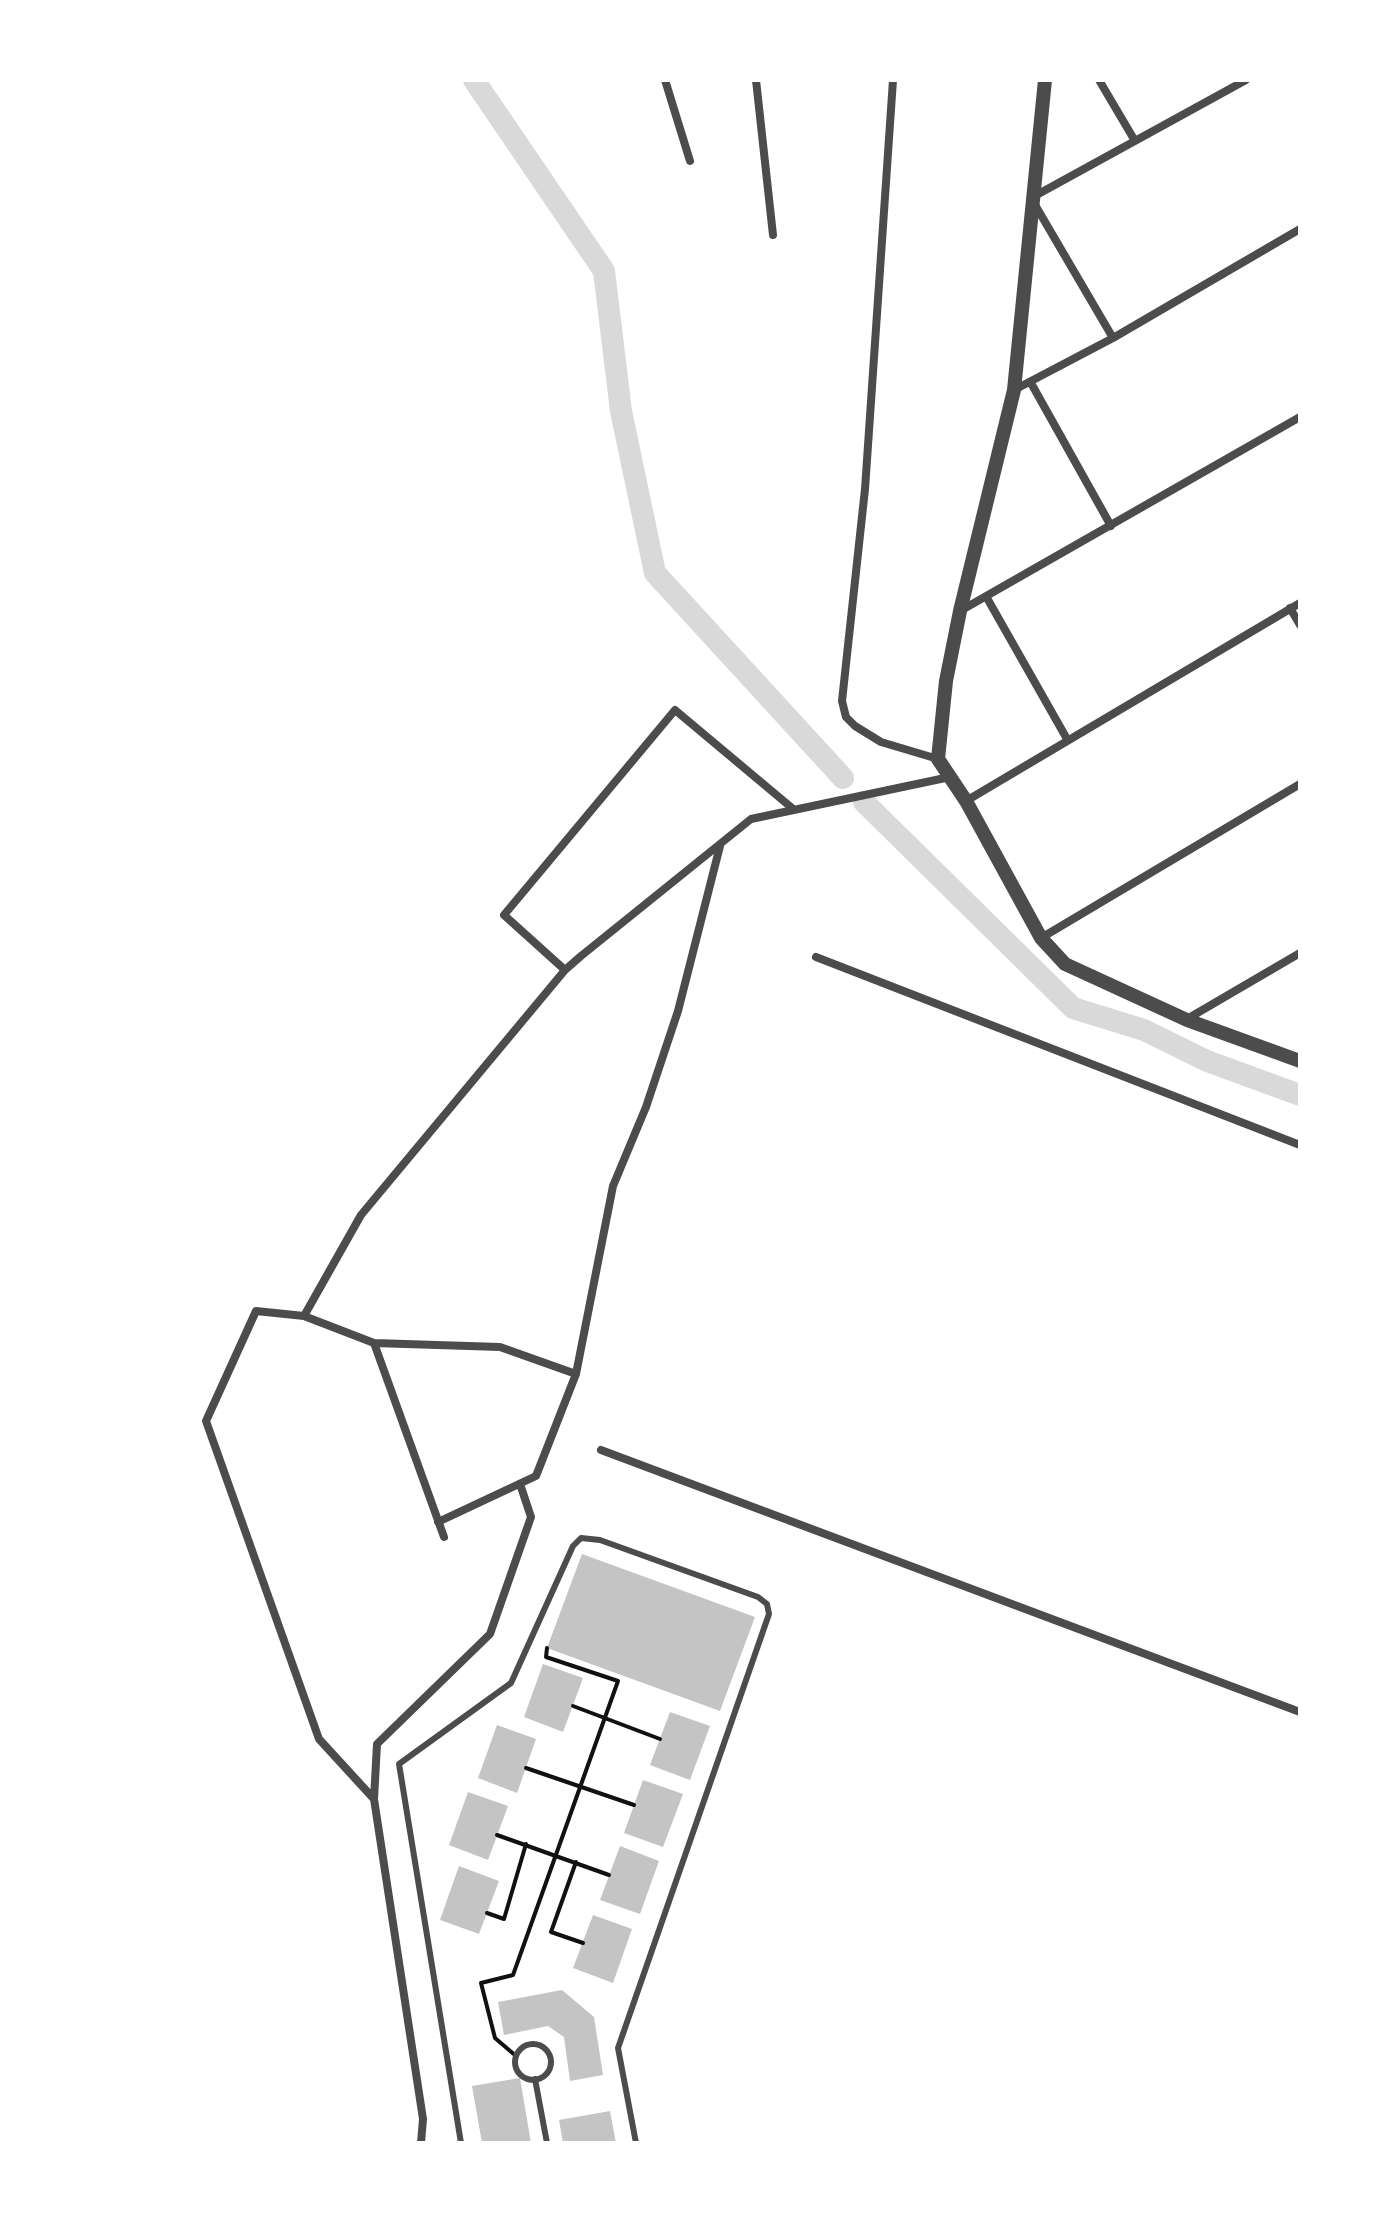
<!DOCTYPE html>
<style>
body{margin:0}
#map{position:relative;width:1380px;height:2223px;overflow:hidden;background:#fff;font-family:"Public Sans",sans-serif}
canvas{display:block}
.frame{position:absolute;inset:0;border:82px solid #fff;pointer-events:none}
</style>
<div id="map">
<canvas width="1380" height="2223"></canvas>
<div class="frame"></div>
</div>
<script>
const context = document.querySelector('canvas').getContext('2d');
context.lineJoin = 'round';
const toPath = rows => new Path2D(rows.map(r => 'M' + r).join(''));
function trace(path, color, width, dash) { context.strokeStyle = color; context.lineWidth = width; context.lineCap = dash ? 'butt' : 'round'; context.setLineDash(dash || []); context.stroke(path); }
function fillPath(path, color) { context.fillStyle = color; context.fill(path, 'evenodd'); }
trace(toPath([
 [474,80,604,271,621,411,655,573,843,778],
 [864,802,1073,1008,1144,1030,1207,1061,1300,1095]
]), '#d9d9d9', 22);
fillPath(toPath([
 [582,1554,755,1617,720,1711,547,1648],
 [543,1664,583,1678,563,1732,524,1717],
 [670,1712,710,1726,690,1780,650,1765],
 [497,1725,536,1739,517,1793,478,1778],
 [643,1780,683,1794,663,1847,624,1833],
 [468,1792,508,1806,488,1860,449,1845],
 [620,1846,659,1861,640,1914,600,1900],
 [459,1866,499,1881,479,1934,440,1920],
 [593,1915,632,1929,613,1983,573,1968],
 [562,1990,594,2017,603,2075,570,2081,564,2037,548,2026,504,2035,498,2002],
 [520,2078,531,2143,482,2143,472,2086],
 [610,2111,616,2143,563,2143,559,2120]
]), '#c4c4c4');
trace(toPath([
 [573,1706,660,1739],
 [526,1768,634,1805],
 [497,1835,609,1875],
 [576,1862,551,1932,583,1943],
 [487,1913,504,1919,526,1844],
 [516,2056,495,2038,481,1983,513,1975,618,1681,546,1657,547,1648]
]), '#111', 4);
trace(toPath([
 '515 2062a18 18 0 1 1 36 0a18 18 0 1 1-36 0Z',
 [535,2079,547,2143],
 [461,2143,399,1764,511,1683,573,1546,581,1538,600,1540,758,1597,767,1604,769,1614,618,2048,636,2143]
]), '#4c4c4c', 6);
trace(toPath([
 [665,80,690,161],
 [756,80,773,235],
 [893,80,865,489,842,701,846,717,855,726,881,742,938,759],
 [1099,80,1135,141],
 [1113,338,1031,198,1246,80],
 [1031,383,1111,526],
 [1014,390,1113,338,1300,229],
 [987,598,1067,739],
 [1290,608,1300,625],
 [960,611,1300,417],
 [966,801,1300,603],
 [1041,938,1300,784],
 [816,957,1300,1145],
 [565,970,504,915,675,710,792,808],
 [1187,1019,1300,953],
 [304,1316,361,1215,565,970,581,956,751,819,950,777],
 [374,1343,444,1537],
 [601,1450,1300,1712],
 [438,1522,536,1476,576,1374,613,1186,646,1107,678,1011,720,846],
 [374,1799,377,1744,490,1634,531,1517,520,1484],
 [421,2143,423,2119,374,1799,319,1739,206,1421,256,1311,304,1316,374,1343,500,1347,576,1374]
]), '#4c4c4c', 8);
trace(toPath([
 [1045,80,1014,390,960,611,946,681,938,759,966,801,1041,938,1065,964,1187,1020,1300,1061]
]), '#4c4c4c', 14);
</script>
